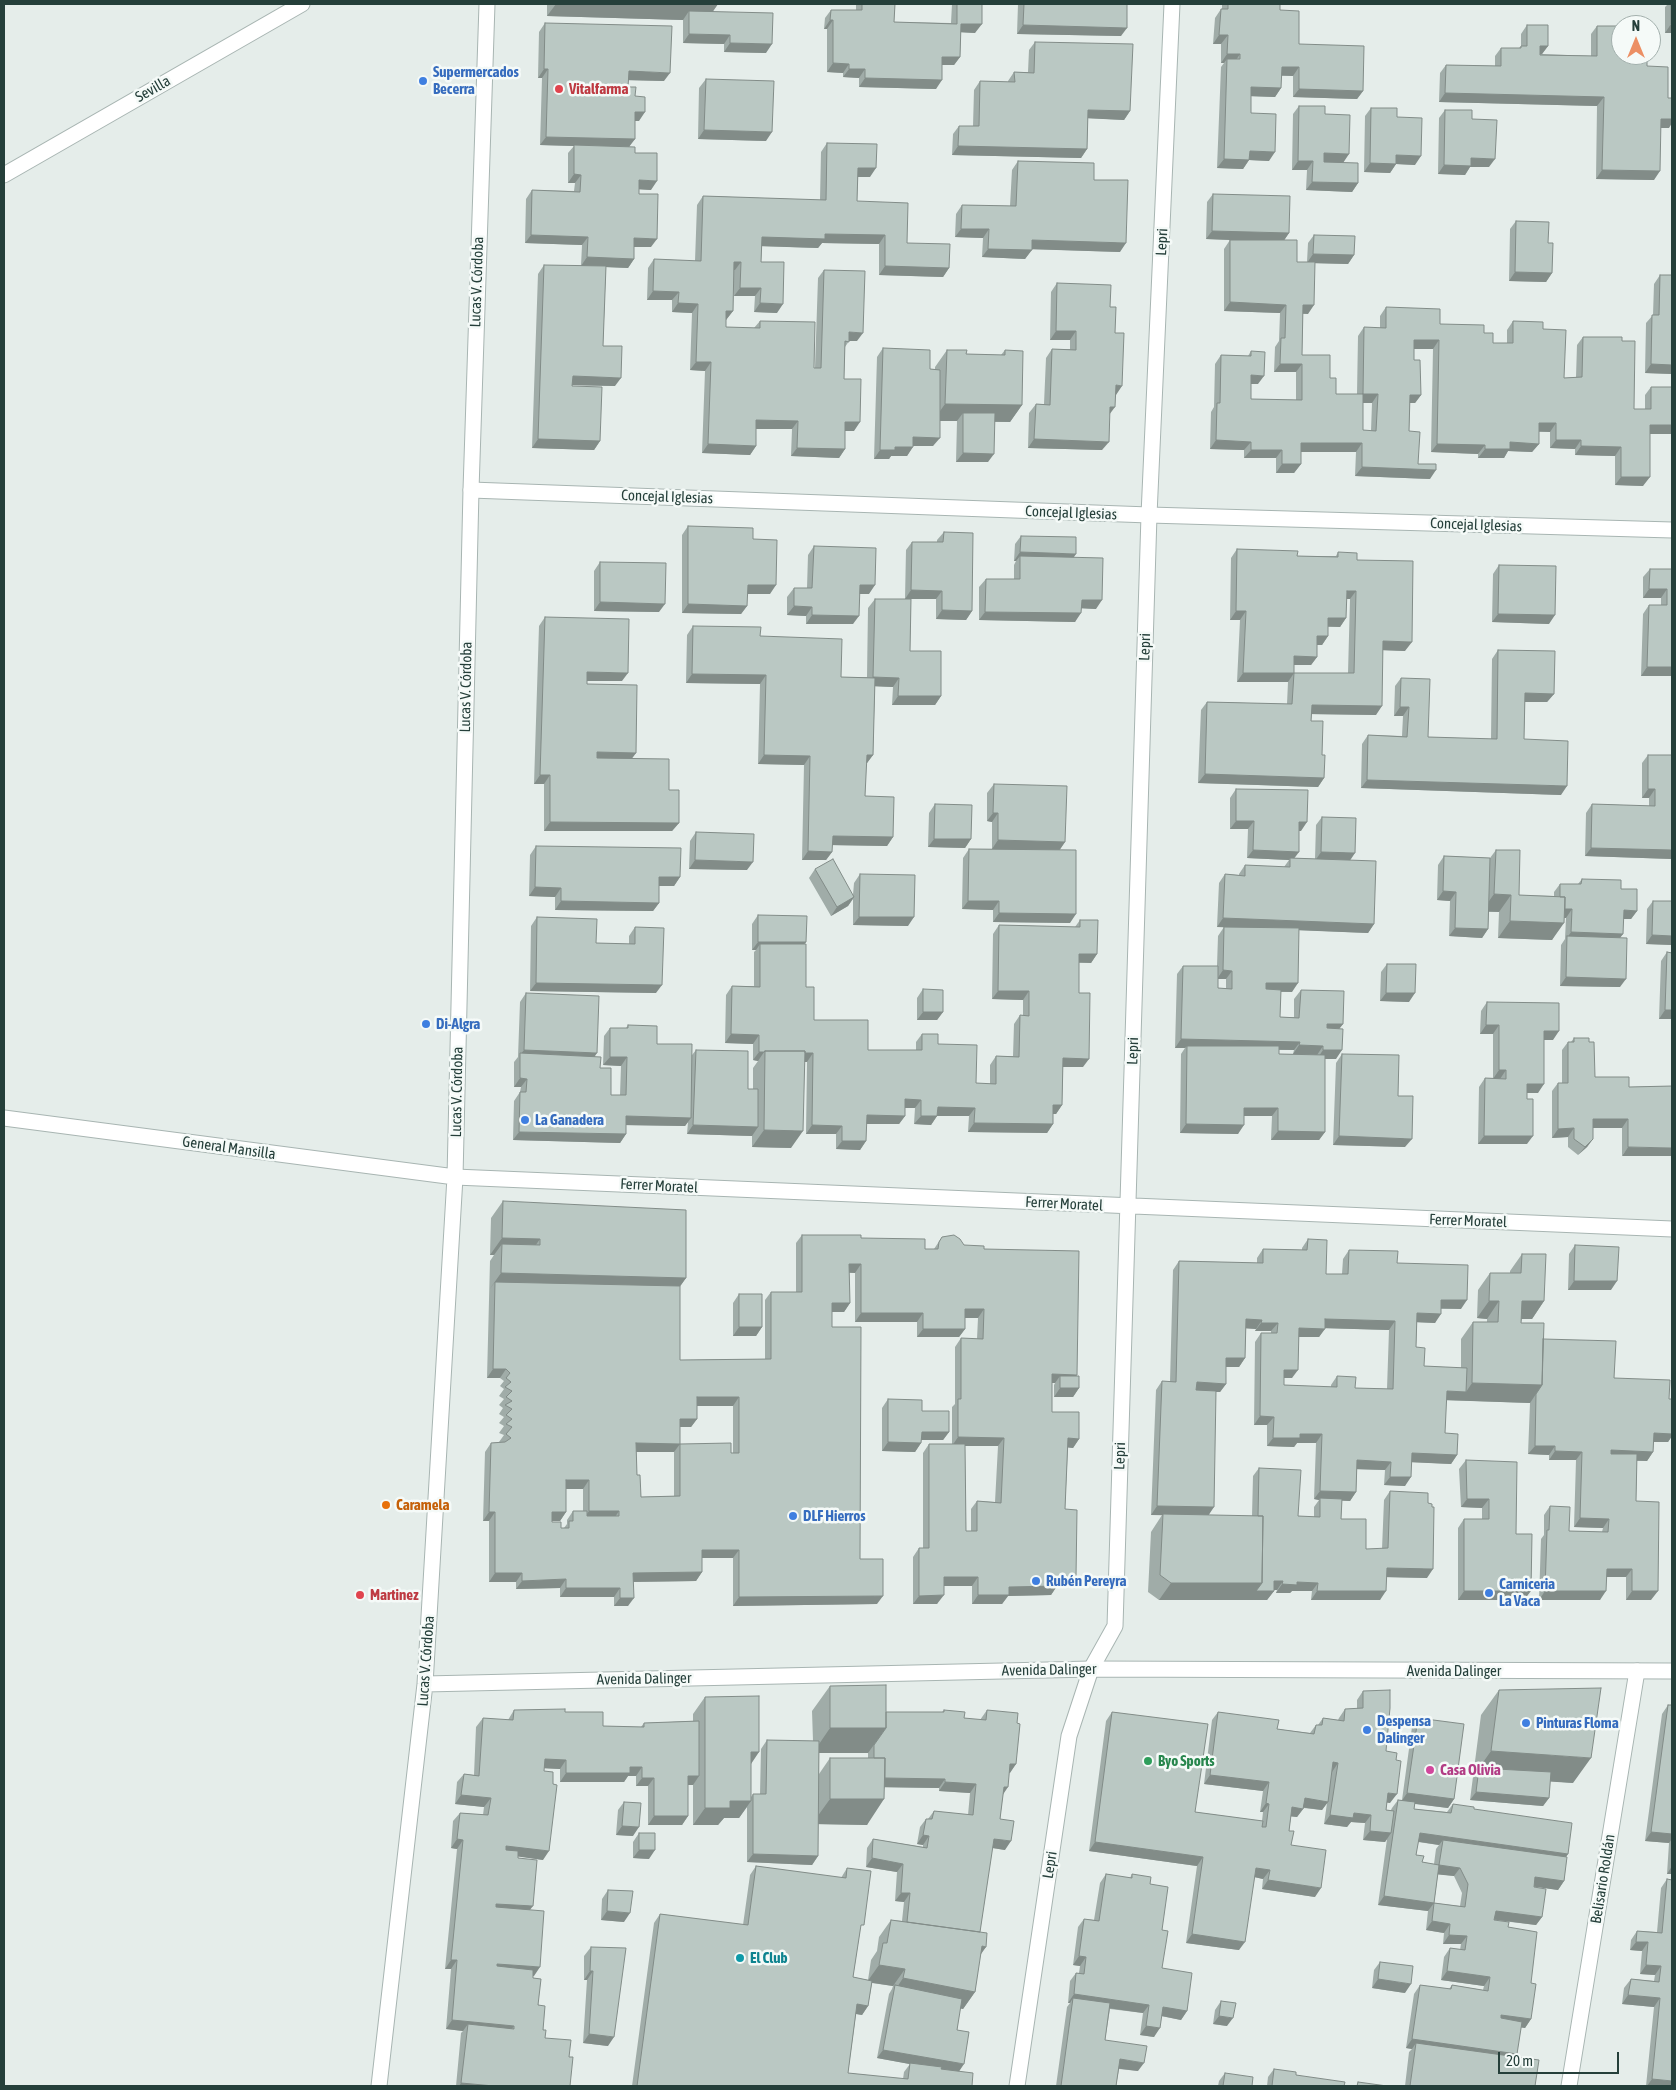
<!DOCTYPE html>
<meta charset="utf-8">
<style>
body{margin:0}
#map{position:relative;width:1676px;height:2090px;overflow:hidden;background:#e5edea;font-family:"Asap Condensed",sans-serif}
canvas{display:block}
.frame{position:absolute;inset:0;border:5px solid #253f3a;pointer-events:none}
.north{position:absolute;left:1611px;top:15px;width:50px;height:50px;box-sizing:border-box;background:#f5faf8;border:1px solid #a2afac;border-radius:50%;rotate:0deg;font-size:14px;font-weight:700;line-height:20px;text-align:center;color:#253f3a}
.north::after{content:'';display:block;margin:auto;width:18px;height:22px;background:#ec8f64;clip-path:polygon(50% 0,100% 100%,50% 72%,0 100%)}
.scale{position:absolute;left:1498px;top:2052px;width:121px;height:22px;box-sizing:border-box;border:2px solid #253f3a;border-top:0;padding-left:6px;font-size:15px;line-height:18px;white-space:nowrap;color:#253f3a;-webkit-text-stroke:4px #f5faf8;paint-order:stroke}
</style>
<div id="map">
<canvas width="1676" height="2090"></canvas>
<div class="frame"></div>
<div class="north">N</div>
<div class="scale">20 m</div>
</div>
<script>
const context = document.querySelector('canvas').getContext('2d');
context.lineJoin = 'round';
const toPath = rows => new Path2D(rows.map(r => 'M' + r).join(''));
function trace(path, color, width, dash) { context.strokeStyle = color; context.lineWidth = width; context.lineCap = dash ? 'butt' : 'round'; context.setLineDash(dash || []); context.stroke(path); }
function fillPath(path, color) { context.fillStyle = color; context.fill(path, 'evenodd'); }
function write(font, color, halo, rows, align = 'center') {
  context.font = font + ' "Asap Condensed",sans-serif'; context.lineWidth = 5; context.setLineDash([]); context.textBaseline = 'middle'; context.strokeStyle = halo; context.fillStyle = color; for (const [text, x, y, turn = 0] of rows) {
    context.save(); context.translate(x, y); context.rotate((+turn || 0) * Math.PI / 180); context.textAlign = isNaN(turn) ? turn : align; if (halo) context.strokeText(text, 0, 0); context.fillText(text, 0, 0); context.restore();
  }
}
const minor = toPath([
 [471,490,1149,515,1672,530],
 [455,1177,1672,1229],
 [1017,2086,1069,1736,1091,1669,1115,1626,1149,515,1172,4],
 [1569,2086,1637,1671]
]);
const tertiary = toPath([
 [4,175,302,4],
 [4,1118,455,1177],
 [425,1684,1091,1669,1672,1671],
 [379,2086,425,1684,455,1177,471,490,487,4]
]);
trace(minor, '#a8b5b2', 17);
trace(tertiary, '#a8b5b2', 17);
trace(minor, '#fff', 15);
trace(tertiary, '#fff', 15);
fillPath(toPath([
 [547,4,718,4,713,11,766,53,724,52,724,44,683,43,683,20,547,16],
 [856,4,895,4,894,22,951,23,952,4,982,4,975,33,961,32,960,57,954,65,942,65,936,89,859,87,859,78,843,77,843,73,827,72,827,29,824,29,825,18,831,10,856,10],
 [1018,4,1127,4,1121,36,1017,34],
 [1222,4,1280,4,1280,10,1299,44,1363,91,1357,99,1293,97,1293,76,1281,76,1281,88,1275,97,1251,96,1251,113,1269,161,1249,160,1243,169,1217,168,1221,67,1224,63,1221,63,1221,44,1213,44,1215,18,1221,9,1222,9],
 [1668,4,1672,4,1672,33,1665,33,1665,7],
 [545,23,664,81,628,80,628,87,635,96,639,121,635,121,635,139,629,146,635,153,651,190,639,189,639,194,651,247,634,247,634,259,628,268,606,267,603,346,615,386,572,385,600,441,594,450,532,448,538,274,544,265,581,266,582,245,525,243,526,199,532,190,574,191,575,183,568,183,568,153,574,146,540,145,542,78,538,78,539,32],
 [1527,25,1548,46,1542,54,1591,56,1591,34,1597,26,1647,66,1668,98,1669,128,1661,128,1654,180,1596,179,1597,106,1439,102,1440,73,1446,65,1495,66,1495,56,1501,48,1519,48,1521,46,1521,34],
 [1035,42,1130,111,1124,120,1088,118,1087,149,1081,158,952,155,953,134,959,126,973,126,974,90,980,81,1008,82,1008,81,1014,72,1028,72,1029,50],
 [706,79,766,141,698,139,699,88],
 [1299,106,1325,114,1343,162,1358,183,1352,192,1306,190,1307,170,1292,170,1293,114],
 [1371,108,1397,117,1415,165,1396,164,1390,173,1364,172,1365,116],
 [1445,110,1472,119,1489,167,1470,167,1465,175,1438,174,1439,118],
 [827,143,870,177,858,177,857,201,907,243,949,268,943,277,879,275,879,244,822,243,818,248,762,246,761,262,777,313,754,312,755,296,734,296,734,270,733,311,726,320,726,327,754,328,760,321,814,368,815,368,818,278,824,270,857,341,849,341,845,347,844,379,854,431,845,431,845,449,839,458,791,456,792,429,756,429,756,446,750,455,702,453,705,371,690,370,692,313,672,312,672,300,647,300,648,268,654,259,695,261,697,205,703,196,820,200,821,152],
 [1018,161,1094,180,1120,252,1032,249,1025,259,982,257,983,238,955,237,956,214,962,205,1010,206,1012,170],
 [1213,194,1289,233,1284,240,1297,262,1307,262,1308,243,1314,235,1354,255,1348,264,1315,263,1308,314,1303,314,1302,355,1330,378,1336,394,1357,394,1358,336,1364,327,1380,328,1380,316,1386,307,1440,324,1484,333,1493,343,1507,343,1507,330,1513,321,1543,329,1564,378,1576,377,1577,345,1583,337,1622,341,1634,409,1645,409,1645,395,1651,387,1672,434,1650,434,1643,486,1615,485,1615,456,1575,455,1575,449,1550,448,1550,432,1539,432,1539,444,1532,452,1508,451,1504,458,1478,458,1478,454,1431,452,1433,349,1414,349,1414,360,1421,395,1415,403,1410,403,1409,431,1418,464,1430,479,1355,476,1356,452,1301,452,1301,464,1294,473,1276,473,1276,458,1244,458,1244,450,1210,449,1211,412,1214,407,1215,364,1221,355,1248,356,1251,351,1258,384,1251,384,1251,399,1296,400,1296,372,1274,372,1275,347,1279,341,1280,313,1224,311,1224,249,1230,240,1206,239,1207,202],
 [1363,403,1372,403,1371,431,1363,430],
 [1516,221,1548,243,1552,273,1546,282,1509,281,1510,229],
 [1660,275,1672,374,1645,373,1646,323,1653,315,1654,284],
 [1057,283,1110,307,1115,333,1116,395,1109,415,1102,450,1028,448,1029,413,1036,404,1044,404,1046,358,1052,349,1070,349,1070,340,1050,340,1051,292],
 [883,348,930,369,935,369,935,367,947,350,966,354,1001,355,1005,350,1022,405,1010,422,995,422,988,462,956,462,957,421,940,421,933,446,913,446,907,456,891,456,889,459,874,459,877,357],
 [688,526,753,539,770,594,747,594,747,606,741,614,682,613,682,535],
 [944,532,972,611,966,620,936,619,936,599,911,599,910,651,941,696,935,705,892,705,893,687,875,686,873,755,867,763,866,763,865,796,893,837,887,846,832,845,832,852,826,860,802,860,804,765,758,764,760,684,686,683,687,635,693,626,760,636,841,677,867,677,868,608,875,599,905,599,906,550,912,542,937,542,937,540],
 [1021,536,1073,557,1096,609,1081,608,1075,622,979,620,979,587,986,579,1014,579,1014,565,1016,561,1014,561,1015,544],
 [814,546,869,594,859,594,853,624,806,624,806,616,787,615,787,597,794,588,807,588,808,555],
 [1237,549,1297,556,1336,556,1338,552,1357,560,1405,651,1383,650,1376,715,1312,714,1311,721,1322,755,1324,778,1318,787,1198,783,1201,710,1207,702,1287,704,1288,682,1237,682,1240,620,1230,620,1231,558],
 [1346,599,1350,599,1348,673,1294,673,1294,665,1311,665,1317,657,1317,645,1322,645,1328,636,1328,627,1340,627,1346,618],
 [600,562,659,612,594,611,594,571],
 [1499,565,1549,624,1492,622,1493,574],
 [1650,569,1672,569,1672,676,1641,676,1643,614,1649,605,1661,605,1661,598,1643,598,1643,577],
 [545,617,622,681,587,681,587,684,636,753,632,758,669,790,679,823,672,831,544,831,544,784,534,784,539,626],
 [1498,650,1554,694,1547,702,1525,702,1524,739,1561,795,1361,788,1362,744,1368,735,1402,736,1403,716,1394,716,1395,686,1401,678,1428,737,1491,739,1492,659],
 [1648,755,1672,859,1585,856,1586,813,1592,804,1649,806,1649,798,1642,798,1642,763],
 [994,784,1065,842,1059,850,1070,923,993,922,993,910,962,909,963,858,969,849,992,849,992,822,987,821,987,793],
 [1236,789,1301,831,1299,831,1294,858,1315,859,1316,825,1322,817,1350,860,1374,924,1368,933,1299,930,1292,992,1281,992,1280,1017,1294,1017,1294,999,1301,990,1343,1024,1339,1029,1336,1059,1325,1059,1325,1132,1319,1140,1271,1140,1272,1116,1244,1116,1238,1134,1180,1133,1181,1054,1185,1048,1175,1048,1177,974,1183,966,1217,966,1218,936,1224,927,1217,927,1219,883,1225,874,1239,875,1239,874,1245,865,1284,867,1289,860,1247,858,1248,829,1230,829,1230,798],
 [1218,979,1226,979,1226,988,1218,988],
 [1279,1050,1294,1050,1293,1054,1279,1054],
 [935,804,971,839,965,848,928,847,929,813],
 [696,832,747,870,689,869,690,841],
 [536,846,680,877,674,886,659,886,659,903,653,911,555,910,555,897,529,896,530,855],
 [1496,850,1519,895,1554,896,1554,892,1560,884,1578,884,1582,879,1621,889,1637,911,1631,919,1623,919,1623,934,1620,937,1620,987,1560,986,1561,945,1565,939,1566,918,1564,918,1552,940,1498,938,1499,912,1489,912,1488,929,1482,938,1449,936,1450,901,1437,900,1438,865,1444,856,1490,858],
 [815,869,853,895,854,883,860,874,908,926,853,925,853,899,848,906,831,916,809,878],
 [1653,901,1672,901,1672,945,1646,944,1647,909],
 [758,915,806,942,804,944,806,987,814,1020,868,1050,916,1050,916,1042,922,1034,938,1044,976,1083,990,1084,990,1065,996,1056,1013,1056,1014,1024,1020,1015,1023,1015,1023,1000,992,999,993,934,999,925,1075,927,1080,920,1097,954,1091,963,1079,963,1079,993,1083,1067,1063,1067,1062,1105,1056,1114,1053,1114,1053,1124,1047,1133,968,1132,969,1116,937,1116,931,1125,914,1124,915,1108,905,1108,905,1116,899,1124,866,1124,866,1141,860,1150,836,1149,836,1134,806,1134,807,1062,804,1062,791,1148,752,1147,752,1136,687,1134,688,1122,685,1126,626,1125,626,1134,620,1143,513,1140,514,1101,520,1092,521,1087,514,1087,514,1062,518,1057,520,1002,526,993,595,1056,600,1068,611,1095,620,1095,621,1066,603,1065,604,1036,610,1028,626,1028,628,1025,657,1044,692,1055,696,1050,748,1089,753,1089,753,1068,758,1061,753,1060,753,1044,725,1043,726,995,732,986,754,986,754,952,756,950,752,950,752,924],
 [537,917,596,943,629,944,629,936,635,927,656,993,530,991,531,926],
 [1667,952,1672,953,1672,1019,1659,1019,1661,961],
 [1387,964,1409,1002,1380,1001,1381,972],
 [923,989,943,1012,937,1020,917,1020,917,998],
 [1487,1002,1553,1040,1544,1040,1538,1093,1527,1093,1527,1144,1478,1144,1479,1087,1485,1078,1493,1078,1493,1034,1480,1034,1481,1011],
 [1574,1038,1589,1042,1595,1077,1629,1087,1672,1086,1622,1156,1622,1128,1593,1128,1593,1139,1587,1147,1578,1155,1568,1147,1568,1137,1552,1138,1552,1091,1558,1083,1562,1083,1562,1050,1568,1042,1571,1042],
 [1342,1054,1398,1096,1405,1147,1333,1145,1336,1063],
 [503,1201,686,1278,680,1286,680,1360,765,1359,765,1300,771,1292,796,1292,796,1243,802,1235,861,1238,925,1249,934,1249,942,1237,964,1245,984,1249,1076,1376,1079,1388,1073,1397,1054,1397,1054,1385,1055,1383,1052,1383,1052,1412,1079,1439,1073,1448,1068,1447,1065,1509,1076,1577,1070,1585,1057,1586,1051,1595,1008,1596,1002,1604,972,1604,972,1586,944,1586,937,1604,913,1604,913,1557,919,1548,923,1548,923,1453,929,1444,952,1444,952,1407,955,1404,955,1347,961,1338,977,1339,978,1318,965,1318,965,1329,959,1337,917,1337,917,1322,855,1322,855,1273,849,1273,850,1303,844,1312,832,1312,832,1327,860,1559,877,1604,733,1606,733,1558,702,1558,702,1572,696,1581,633,1582,628,1606,614,1606,614,1597,560,1597,560,1588,516,1589,516,1582,489,1582,489,1521,483,1521,485,1452,491,1443,499,1442,504,1435,499,1433,504,1426,499,1423,504,1417,499,1414,503,1408,499,1405,504,1399,499,1396,504,1389,500,1386,504,1381,500,1378,487,1378,490,1261,494,1255,490,1255,491,1218],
 [697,1406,733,1406,733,1453,680,1444,680,1427,691,1427,697,1419],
 [965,1446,998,1446,995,1502,977,1501,971,1509,971,1531,966,1531],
 [636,1452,674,1452,674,1496,641,1497,637,1475],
 [566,1489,583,1489,583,1511,573,1511,567,1520,567,1524,564,1528,561,1528,552,1522,552,1521,560,1521,566,1512],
 [1308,1239,1326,1274,1342,1274,1343,1259,1349,1250,1397,1263,1461,1309,1441,1309,1435,1323,1417,1322,1416,1347,1424,1366,1461,1368,1461,1339,1473,1322,1487,1322,1487,1319,1477,1318,1478,1290,1490,1273,1510,1273,1510,1271,1522,1254,1544,1301,1532,1319,1522,1319,1521,1323,1543,1339,1614,1378,1669,1399,1672,1399,1672,1436,1668,1442,1654,1442,1653,1452,1647,1461,1637,1461,1636,1501,1651,1600,1626,1600,1626,1577,1607,1577,1600,1600,1539,1600,1541,1539,1544,1535,1544,1515,1550,1506,1569,1531,1602,1532,1603,1528,1574,1527,1576,1460,1549,1460,1549,1455,1528,1454,1530,1403,1446,1400,1445,1433,1457,1455,1451,1464,1412,1462,1405,1486,1384,1485,1385,1470,1357,1469,1356,1492,1350,1501,1342,1500,1341,1519,1366,1549,1382,1549,1384,1500,1390,1491,1427,1578,1387,1577,1380,1600,1311,1600,1312,1591,1292,1591,1290,1593,1276,1593,1277,1590,1274,1590,1274,1591,1267,1600,1159,1600,1148,1592,1151,1532,1162,1515,1151,1515,1156,1390,1162,1381,1170,1382,1173,1270,1179,1261,1257,1263,1257,1258,1263,1249,1302,1250,1302,1248],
 [1246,1328,1256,1329,1255,1331,1271,1331,1271,1333,1261,1333,1255,1342,1254,1425,1267,1425,1267,1446,1294,1447,1297,1443,1316,1443,1314,1499,1319,1500,1314,1507,1314,1517,1298,1516,1259,1468,1253,1476,1252,1516,1209,1515,1216,1392,1220,1392,1226,1384,1226,1367,1239,1367,1245,1358],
 [1325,1328,1389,1330,1387,1389,1355,1388,1337,1376,1331,1385,1331,1387,1284,1385,1284,1378,1292,1378,1299,1337,1319,1337],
 [1575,1245,1611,1290,1568,1290,1569,1254],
 [739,1294,762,1327,756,1336,733,1336,733,1303],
 [1672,1358,1672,1391,1671,1391],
 [888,1399,922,1411,949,1432,943,1440,921,1440,921,1443,915,1452,882,1451,882,1408],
 [1466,1460,1516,1534,1524,1600,1458,1600,1458,1528,1464,1519,1482,1519,1482,1508,1461,1507,1459,1469],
 [830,1686,886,1712,942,1712,944,1710,964,1718,980,1720,987,1710,1017,1723,1016,1764,1009,1773,1003,1794,1000,1819,1005,1850,992,1848,980,1932,986,1947,980,1954,975,1992,963,2009,960,2008,957,2030,958,2071,972,2086,632,2086,654,1923,660,1914,743,1925,750,1875,756,1866,841,1878,847,1868,860,1931,853,1977,868,1980,871,1960,877,1951,879,1937,891,1920,902,1921,904,1902,895,1901,897,1872,866,1867,867,1848,873,1839,923,1847,923,1845,917,1844,920,1827,926,1819,928,1819,934,1811,968,1815,970,1793,939,1791,939,1788,885,1787,867,1825,818,1824,818,1856,812,1865,747,1862,747,1807,739,1818,724,1818,718,1825,693,1825,693,1785,688,1785,688,1816,682,1825,648,1825,648,1786,636,1786,636,1776,628,1776,624,1782,560,1782,560,1769,544,1768,543,1860,518,1856,518,1858,530,1910,534,1976,533,1976,533,1978,545,2038,569,2057,570,2086,456,2086,461,2033,463,2031,446,2029,451,1969,445,1969,457,1849,451,1848,453,1821,460,1813,483,1815,484,1807,455,1804,457,1782,464,1774,474,1775,476,1727,483,1718,508,1720,514,1710,565,1712,603,1726,641,1727,644,1723,693,1721,693,1714,705,1697,751,1764,751,1797,753,1794,760,1794,761,1749,767,1740,813,1741,812,1711],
 [819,1753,868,1753,868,1758,830,1758,819,1774],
 [872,1983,893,1986,892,1989,889,1994,877,2058,910,2064,904,2072,903,2079,848,2073,856,2014,862,2015,868,2006],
 [1499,1690,1573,1783,1550,1781,1549,1798,1543,1806,1470,1800,1481,1715],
 [1363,1691,1386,1751,1390,1803,1387,1802,1386,1810,1391,1810,1392,1808,1398,1800,1402,1800,1412,1727,1418,1718,1454,1799,1448,1808,1415,1804,1414,1809,1447,1812,1453,1804,1474,1809,1568,1854,1566,1857,1564,1881,1558,1890,1534,1886,1542,1917,1536,1925,1494,1920,1508,1927,1531,1983,1531,2019,1525,2028,1521,2027,1515,2057,1535,2086,1405,2086,1409,2052,1412,2049,1406,2048,1414,1994,1420,1985,1449,1989,1452,1985,1483,1990,1484,1986,1441,1980,1444,1957,1450,1948,1460,1950,1461,1944,1443,1944,1444,1933,1426,1930,1428,1911,1378,1905,1387,1839,1385,1842,1363,1840,1365,1823,1351,1822,1347,1827,1324,1824,1327,1803,1322,1810,1304,1808,1297,1817,1291,1816,1289,1831,1291,1845,1315,1897,1262,1889,1263,1879,1254,1877,1239,1950,1186,1943,1197,1866,1089,1851,1106,1721,1112,1712,1195,1812,1262,1821,1263,1812,1260,1812,1263,1791,1204,1784,1212,1720,1218,1712,1277,1729,1310,1733,1316,1725,1318,1725,1323,1718,1338,1720,1339,1718,1345,1709,1357,1709,1357,1700],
 [1418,1842,1439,1845,1436,1849,1434,1864,1422,1862,1416,1855],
 [1438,1874,1454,1876,1462,1893,1460,1906,1434,1903],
 [1668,1705,1672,1705,1672,1874,1667,1874,1669,1843,1645,1841,1662,1714],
 [624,1802,633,1836,616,1835,618,1810],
 [639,1833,649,1859,633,1858,633,1842],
 [1106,1874,1130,1878,1132,1874,1150,1884,1162,1930,1162,1968,1187,2011,1181,2020,1161,2016,1154,2037,1140,2035,1143,2013,1110,2009,1105,2040,1138,2071,1119,2069,1116,2086,1056,2086,1067,2007,1070,2003,1068,2003,1070,1981,1076,1973,1079,1973,1080,1966,1073,1965,1078,1927,1084,1919,1094,1920,1100,1883],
 [1667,1879,1672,2086,1646,2086,1654,2007,1622,2004,1624,1988,1631,1979,1654,1981,1655,1975,1640,1974,1642,1951,1630,1950,1631,1940,1637,1931,1657,1932,1661,1888],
 [608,1890,624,1922,601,1920,602,1899],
 [591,1947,608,2046,583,2043,587,1980,584,1980,584,1956],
 [1380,1962,1405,1993,1372,1988,1374,1970],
 [1221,2001,1227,2026,1213,2024,1215,2010],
 [1274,2069,1296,2075,1344,2086,1267,2086,1268,2077],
 [1225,2073,1252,2086,1218,2086,1219,2081]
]), '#a0aca8');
fillPath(toPath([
 [556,4,718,4,707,20,689,11,683,20,547,16],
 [830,20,833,20,827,29,824,29],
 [961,24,982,24,975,33,955,32],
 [1671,24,1672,24,1672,33,1665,33],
 [1023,25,1127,28,1121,36,1017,34],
 [689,34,730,35,724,44,683,43],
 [1219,35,1228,35,1221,44,1213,44],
 [730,43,772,44,766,53,724,52],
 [1540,46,1548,46,1542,54,1534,54],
 [1227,54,1240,54,1234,63,1227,59,1224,63,1221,63],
 [942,57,960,57,954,65,936,65],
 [833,63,849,64,843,73,827,72],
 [1282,67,1299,67,1293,76,1276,75],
 [544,69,548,69,542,78,538,78],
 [849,69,865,69,859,78,843,77],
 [629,71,670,73,664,81,622,80],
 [865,78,942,80,936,89,859,87],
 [1251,87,1281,88,1275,97,1245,96],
 [1299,89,1363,91,1357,99,1293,97],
 [1445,93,1604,97,1597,106,1439,102],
 [1088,110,1130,111,1124,120,1082,118],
 [635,112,645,112,639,121,629,121],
 [1661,119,1672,119,1672,123,1669,128,1655,128],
 [704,130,772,132,766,141,698,139],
 [546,137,635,139,629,147,574,145,574,146,540,145],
 [958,146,1087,149,1081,158,952,155],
 [1250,151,1275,152,1269,161,1249,160,1243,169,1217,168,1224,159],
 [1324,153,1349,154,1343,163,1318,162],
 [1396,155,1421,156,1415,165,1396,164,1390,173,1364,172,1370,163],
 [1471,158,1495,159,1489,167,1470,167,1465,175,1438,174,1444,165],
 [1298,161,1313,161,1307,170,1292,170],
 [858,168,876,168,870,177,852,177],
 [1602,170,1660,171,1654,180,1596,179],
 [574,174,581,175,575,183,568,183],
 [639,180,657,181,651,190,633,189],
 [1312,182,1358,183,1352,192,1306,190],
 [961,229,989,229,983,238,955,237],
 [1212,231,1289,233,1283,242,1206,239],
 [825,234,885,235,879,244,822,243,818,248,756,246,762,237],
 [531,235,588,237,582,245,525,243],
 [634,238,657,239,651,247,628,247],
 [1032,240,1126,243,1120,252,1025,249],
 [988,249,1032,250,1025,259,982,257],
 [1313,254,1354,255,1348,264,1307,263],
 [587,257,634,259,628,268,581,266],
 [734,262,741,262,735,270,728,270],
 [885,266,949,268,943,277,879,275],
 [1515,272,1552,273,1546,282,1509,281],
 [740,288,761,288,755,296,734,296],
 [653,291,679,292,672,300,647,300],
 [1230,302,1286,305,1280,313,1224,311],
 [678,303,698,304,692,313,672,312],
 [760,303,783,304,777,313,754,312],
 [1303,305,1314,305,1308,314,1297,313],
 [726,311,733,311,726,320,720,319],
 [1056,331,1076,331,1070,340,1050,340],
 [849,332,863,333,857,341,843,341],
 [1414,340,1439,340,1433,349,1408,349],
 [696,362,711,362,705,371,690,370],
 [1280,364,1302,364,1296,372,1274,372],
 [1651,364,1672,365,1672,374,1645,373],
 [1251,375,1264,376,1258,384,1244,384],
 [573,376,621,378,615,386,567,385],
 [1116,385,1122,386,1116,395,1110,394],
 [1363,394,1378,394,1372,403,1357,403],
 [1410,395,1421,395,1415,403,1404,403],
 [945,404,1022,405,1010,422,963,421,963,413,957,421,933,421],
 [1110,407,1115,407,1109,415],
 [756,420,798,421,792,429,750,429],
 [845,422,860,422,854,431,839,431],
 [1539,423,1556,423,1550,432,1533,431],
 [1650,425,1672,425,1672,434,1644,434],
 [913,437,940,438,933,446,907,446],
 [538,439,600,441,594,450,532,448],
 [1034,439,1109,442,1102,450,1028,448],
 [1216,440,1251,442,1244,450,1210,449],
 [1556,440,1581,440,1575,449,1550,448],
 [1510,442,1539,444,1532,452,1508,451,1504,458,1478,458,1485,449],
 [1301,443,1362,443,1356,452,1294,452],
 [708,444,756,446,750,455,702,453],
 [1437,444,1485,445,1478,454,1431,452],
 [1581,446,1621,447,1615,456,1575,455],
 [895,447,913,447,907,456,891,456,889,459,874,459,880,450],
 [797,448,845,449,839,458,791,456],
 [1251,450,1282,450,1276,458,1244,458],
 [963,453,994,454,988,462,956,462],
 [1282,464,1301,464,1294,473,1276,473],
 [1362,467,1436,470,1430,479,1355,476],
 [1621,477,1650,477,1643,486,1615,485],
 [1020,552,1076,554,1070,563,1020,556,1016,561,1014,561],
 [748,585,776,585,770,594,741,594],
 [860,585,875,585,869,594,854,594],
 [1649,589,1667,589,1661,598,1643,598],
 [911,590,942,591,936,599,905,599],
 [1347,591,1356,591,1350,599,1340,599],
 [1082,600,1102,600,1096,609,1075,608],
 [600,602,665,604,659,612,594,611],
 [688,604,747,606,741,614,682,613],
 [794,606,812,607,806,616,787,615],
 [942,610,972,611,966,620,936,619],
 [1236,611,1246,611,1240,620,1230,620],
 [985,612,1081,613,1075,622,979,620],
 [1498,614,1555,615,1549,624,1492,622],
 [812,615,859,616,853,624,806,624],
 [1328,618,1346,618,1340,627,1322,626],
 [1317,636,1328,636,1322,645,1311,645],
 [1383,641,1412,642,1405,651,1377,650],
 [1294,656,1317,657,1311,665,1288,665],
 [1647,667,1672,667,1672,676,1641,676],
 [587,672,628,673,622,681,581,681],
 [1243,673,1294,673,1288,682,1237,682],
 [692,674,766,675,760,684,686,683],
 [873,677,899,678,893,687,867,686],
 [1525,693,1554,694,1547,702,1519,702],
 [898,696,941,696,935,705,892,705],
 [1312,705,1382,706,1376,715,1306,714],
 [1400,707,1409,707,1403,716,1394,716],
 [597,752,636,753,630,761,591,761],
 [764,755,810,756,804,765,758,764],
 [867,755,873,755,867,763,860,763],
 [1205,774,1324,778,1318,787,1198,783],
 [540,775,550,775,544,784,534,784],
 [1367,780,1567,786,1561,795,1361,788],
 [1648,789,1655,789,1649,798,1642,798],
 [993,813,998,813,992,822,987,821],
 [1236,821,1254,821,1248,829,1230,829],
 [550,822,679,823,672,831,544,831],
 [1299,822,1307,822,1301,831,1293,831],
 [833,836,893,837,887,846,827,845],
 [934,839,971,839,965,848,928,847],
 [998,840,1065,842,1059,851,992,849],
 [1591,848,1672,850,1672,859,1585,856],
 [1253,850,1299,852,1293,860,1290,858,1289,860,1247,858],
 [808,851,832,852,826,860,802,860],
 [1321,852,1355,853,1349,862,1315,861],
 [695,860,753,862,747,870,689,869],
 [659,877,680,877,674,886,653,886],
 [535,887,561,888,555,897,529,896],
 [1443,891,1456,892,1450,901,1437,900],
 [1494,894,1511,895,1499,912,1482,911],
 [854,897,848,906,831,916,837,907],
 [561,901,659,903,653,911,555,910],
 [968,901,999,901,993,910,962,909],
 [1559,909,1572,909,1566,918,1553,918],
 [1624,910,1637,911,1631,919,1618,919],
 [999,913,1076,914,1070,923,993,922],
 [859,917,914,917,908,926,853,925],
 [1223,918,1374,924,1368,933,1217,927],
 [1510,921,1564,923,1552,940,1498,938],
 [1455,928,1488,929,1482,938,1449,936],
 [1571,932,1623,934,1617,942,1567,938],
 [1652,935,1672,936,1672,945,1646,944],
 [758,942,806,942,800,950,760,944,756,950,752,950],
 [1079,954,1097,954,1091,963,1073,962],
 [1223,970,1232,971,1226,979,1217,979],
 [1566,977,1626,979,1620,987,1560,986],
 [536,983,662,985,656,993,530,991],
 [1266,983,1298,983,1292,992,1260,991],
 [998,991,1029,991,1023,1000,992,999],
 [1386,993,1415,993,1409,1002,1380,1001],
 [1665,1010,1672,1010,1672,1019,1659,1019],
 [923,1012,943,1012,937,1020,917,1020],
 [1327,1024,1343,1024,1336,1033,1321,1032],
 [1486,1025,1499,1025,1493,1034,1480,1034],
 [1544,1031,1559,1031,1553,1040,1538,1040],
 [731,1034,759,1035,753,1044,725,1043],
 [1181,1039,1300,1042,1294,1050,1187,1048,1187,1046,1185,1048,1175,1048],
 [1299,1045,1323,1046,1317,1055,1293,1054],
 [524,1050,597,1053,591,1062,520,1055],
 [1323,1050,1342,1050,1336,1059,1317,1059],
 [759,1052,764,1052,758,1061,753,1060],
 [765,1052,813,1053,807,1062,765,1061],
 [610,1057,627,1057,621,1066,603,1065],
 [1063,1058,1089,1059,1083,1067,1057,1067],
 [1499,1070,1506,1070,1500,1079,1493,1079],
 [520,1078,527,1079,521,1087,514,1087],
 [1527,1084,1544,1084,1538,1093,1521,1093],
 [905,1099,921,1100,915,1108,899,1108],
 [1053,1105,1062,1105,1056,1114,1047,1114],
 [938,1107,975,1108,969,1116,932,1116],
 [1244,1108,1278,1108,1272,1116,1238,1116],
 [867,1115,905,1116,899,1124,860,1124],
 [626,1116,691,1118,685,1126,620,1125],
 [921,1116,937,1116,931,1125,914,1124],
 [1593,1119,1628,1119,1622,1128,1587,1128],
 [974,1123,1053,1124,1047,1133,968,1132],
 [1186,1124,1244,1125,1238,1134,1180,1133],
 [693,1125,758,1127,752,1136,687,1134],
 [812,1125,842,1126,836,1134,806,1134],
 [1574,1128,1568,1137,1552,1138,1558,1129],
 [764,1130,803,1131,791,1148,752,1147],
 [1278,1131,1325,1132,1319,1140,1271,1140],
 [519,1132,626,1134,620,1143,513,1140],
 [1339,1136,1412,1139,1405,1147,1333,1145],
 [1484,1136,1533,1136,1527,1144,1478,1144],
 [1593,1139,1587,1147,1578,1155,1585,1147],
 [842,1141,866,1141,860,1150,836,1149],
 [1628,1147,1672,1148,1672,1156,1622,1156],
 [502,1238,540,1239,528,1256,502,1244,494,1255,490,1255],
 [849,1264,861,1264,855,1273,843,1272],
 [501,1273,686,1278,674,1295,495,1282,489,1290],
 [1574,1281,1617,1281,1611,1290,1568,1290],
 [1441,1300,1467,1300,1461,1309,1435,1308],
 [1489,1301,1499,1301,1487,1319,1477,1318],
 [1522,1301,1544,1301,1532,1319,1510,1319],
 [832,1303,850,1303,844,1312,826,1312],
 [965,1309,984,1309,978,1318,959,1318],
 [861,1313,923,1313,917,1322,855,1322],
 [1417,1313,1441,1314,1435,1323,1411,1322],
 [1246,1319,1262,1320,1256,1329,1240,1328],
 [1325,1319,1395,1321,1389,1330,1319,1328],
 [1261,1323,1278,1323,1271,1331,1255,1331],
 [739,1327,762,1327,756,1336,733,1336],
 [1299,1328,1325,1329,1319,1337,1293,1337],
 [923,1329,965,1329,959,1337,917,1337],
 [1226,1358,1245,1358,1239,1367,1220,1367],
 [493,1369,506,1369,500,1378,487,1378],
 [1284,1370,1298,1370,1292,1378,1278,1378],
 [1052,1374,1077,1375,1071,1384,1060,1376,1055,1383,1046,1383],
 [1197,1382,1226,1384,1220,1392,1191,1391],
 [1472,1383,1542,1385,1530,1403,1441,1400,1447,1391,1466,1392],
 [1060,1388,1079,1388,1073,1397,1054,1397],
 [697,1397,739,1397,733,1406,691,1406],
 [1260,1416,1274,1417,1267,1425,1254,1425],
 [680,1419,697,1419,691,1427,674,1427],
 [922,1432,949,1432,943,1440,916,1440],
 [1654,1433,1672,1434,1672,1436,1668,1442,1648,1442],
 [1300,1434,1322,1434,1316,1443,1297,1443,1294,1447,1267,1446,1273,1438],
 [958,1437,1004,1438,998,1446,952,1446],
 [1068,1438,1079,1439,1073,1448,1062,1447],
 [888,1442,921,1443,915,1452,882,1451],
 [636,1443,680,1444,674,1452,630,1452],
 [1535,1446,1555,1446,1549,1455,1528,1454],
 [1611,1450,1653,1452,1647,1461,1605,1459],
 [1555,1451,1582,1452,1576,1460,1549,1460],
 [1412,1453,1457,1455,1451,1464,1406,1462],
 [1357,1460,1391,1462,1385,1470,1351,1469],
 [1390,1477,1411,1477,1405,1486,1384,1485],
 [566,1480,589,1480,583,1489,560,1489],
 [1320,1491,1356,1492,1350,1501,1320,1500,1320,1498,1319,1500,1314,1499],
 [1467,1499,1489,1499,1482,1508,1461,1507],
 [1157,1506,1214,1507,1208,1516,1151,1515],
 [589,1511,619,1511,613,1520,583,1520],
 [489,1512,495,1512,489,1521,483,1521],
 [552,1512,566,1512,560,1521,546,1521],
 [1580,1518,1609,1519,1603,1528,1574,1527],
 [702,1550,739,1550,733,1558,696,1558],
 [1387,1568,1433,1569,1427,1578,1381,1577],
 [1607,1569,1632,1569,1626,1577,1601,1577],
 [702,1572,696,1581,627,1582,633,1573],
 [495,1573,522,1573,516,1582,489,1582],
 [944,1577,978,1577,972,1586,937,1586],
 [1057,1577,1076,1577,1070,1585,1051,1586],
 [566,1579,560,1588,516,1589,522,1581],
 [1274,1581,1283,1581,1277,1590,1268,1590],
 [1297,1582,1318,1583,1312,1591,1292,1591,1290,1593,1276,1593,1282,1584],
 [1171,1583,1262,1583,1274,1591,1267,1600,1159,1600],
 [1057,1586,1051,1595,1008,1596,1002,1604,972,1604,978,1595,1009,1587],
 [566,1588,620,1588,614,1597,560,1597],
 [1317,1591,1386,1591,1380,1600,1311,1600],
 [1464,1591,1531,1591,1524,1600,1458,1600],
 [1545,1591,1606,1591,1600,1600,1539,1600],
 [1632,1591,1658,1591,1651,1600,1626,1600],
 [944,1595,937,1604,913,1604,919,1596],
 [883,1596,877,1604,733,1606,739,1597],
 [620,1598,634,1598,628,1606,614,1606],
 [830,1728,886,1728,868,1753,813,1753],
 [1491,1751,1591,1758,1573,1783,1478,1777,1479,1768],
 [751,1752,759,1752,747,1770],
 [545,1759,566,1760,560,1769,539,1768],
 [1333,1762,1338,1763,1332,1772],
 [1010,1764,1016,1764,1010,1773,1004,1772],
 [630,1767,642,1767,636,1776,628,1776,624,1782,560,1782,566,1773],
 [1210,1775,1269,1782,1263,1791,1204,1784],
 [688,1776,699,1776,693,1785,682,1785],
 [642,1778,654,1778,648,1786,636,1786],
 [873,1778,945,1779,939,1788,867,1787],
 [945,1782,976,1784,970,1793,939,1791],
 [1004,1787,1008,1787,1002,1796],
 [1476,1792,1549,1798,1543,1806,1470,1800],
 [1388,1793,1397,1794,1390,1803,1382,1802],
 [1407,1793,1454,1799,1448,1808,1401,1802],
 [461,1795,491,1798,484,1807,455,1804],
 [1305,1798,1328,1802,1322,1810,1299,1807],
 [830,1799,884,1799,867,1825,812,1824],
 [730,1801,751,1801,739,1818,724,1818,718,1825,693,1825,705,1808],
 [1266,1803,1269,1804,1263,1812,1260,1812],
 [1292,1807,1303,1809,1297,1817,1286,1816],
 [1354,1813,1371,1815,1365,1823,1351,1822,1347,1827,1324,1824,1330,1815],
 [654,1816,688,1816,682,1825,648,1825],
 [622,1826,639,1827,633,1836,616,1835],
 [1370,1831,1391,1833,1385,1842,1363,1840],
 [1651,1832,1672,1834,1672,1839,1669,1843,1645,1841],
 [1420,1833,1568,1854,1562,1862,1443,1840,1439,1845,1414,1841],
 [923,1835,929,1836,923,1845,917,1844],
 [457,1839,463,1840,457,1849,451,1848],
 [994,1839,1011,1841,1005,1850,987,1847],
 [1095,1842,1203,1857,1197,1866,1089,1851],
 [506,1846,549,1851,543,1860,500,1854],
 [639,1850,655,1850,649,1859,633,1858],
 [753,1854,818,1856,812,1865,747,1862],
 [872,1858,903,1864,897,1872,866,1867],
 [1439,1865,1460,1868,1454,1876,1433,1874],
 [1672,1866,1672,1874,1667,1874],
 [1256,1868,1270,1870,1263,1879,1250,1876],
 [1535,1877,1564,1881,1558,1890,1529,1886],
 [1268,1880,1321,1888,1315,1897,1262,1889],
 [901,1893,910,1893,904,1902,895,1901],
 [1384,1896,1434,1903,1428,1911,1378,1905],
 [496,1904,533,1906,526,1915,490,1913],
 [607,1911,630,1913,624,1922,601,1920],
 [1496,1911,1542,1917,1536,1925,1490,1919],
 [1432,1921,1450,1924,1444,1933,1426,1930],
 [1192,1934,1245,1942,1239,1950,1186,1943],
 [1449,1935,1467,1936,1461,1944,1443,1944],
 [1636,1942,1648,1942,1642,1951,1630,1950],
 [982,1946,986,1947,974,1964],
 [1079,1956,1086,1957,1080,1966,1073,1965],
 [451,1960,457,1960,451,1969,445,1969],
 [497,1964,540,1967,534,1976,491,1972],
 [879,1965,905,1969,893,1986,867,1982],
 [1646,1965,1661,1966,1655,1975,1640,1974],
 [590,1971,593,1971,587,1980,584,1980],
 [1447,1971,1490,1977,1484,1986,1441,1980],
 [903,1978,975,1992,963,2009,893,1995,894,1992],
 [1378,1979,1411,1984,1405,1993,1372,1988],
 [1074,1994,1149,2005,1143,2013,1072,2003,1073,1998,1070,2003,1068,2003],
 [1628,1995,1660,1998,1654,2007,1622,2004],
 [857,2004,868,2006,862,2015,851,2013],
 [1163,2007,1187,2011,1181,2020,1157,2015],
 [1501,2015,1531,2019,1525,2028,1495,2024],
 [1219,2016,1233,2018,1227,2026,1213,2024],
 [452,2020,514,2026,507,2035,468,2024,463,2031,446,2029],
 [1146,2026,1160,2028,1154,2037,1140,2035],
 [589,2034,614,2037,608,2046,583,2043],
 [1412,2039,1517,2054,1511,2063,1416,2043,1412,2049,1406,2048],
 [883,2050,964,2064,958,2073,877,2058],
 [1120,2059,1144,2063,1138,2071,1114,2068],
 [1652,2079,1672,2081,1672,2086,1647,2086],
 [461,2083,494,2086,459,2086]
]), '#828c88');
const building = toPath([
 [862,4,895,4,894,22,957,24,957,4,982,4,982,24,961,24,960,57,942,57,942,80,865,78,865,69,849,69,849,64,833,63,833,20,830,20,831,10,862,10,862,4],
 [1024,4,1127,4,1127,28,1023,25,1024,4],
 [1228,4,1280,4,1280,10,1299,11,1299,44,1364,46,1363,91,1299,89,1299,67,1282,67,1281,88,1251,87,1251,113,1276,114,1275,152,1250,151,1249,160,1224,159,1227,59,1240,59,1240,54,1227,54,1228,35,1219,35,1221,9,1228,9,1228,4],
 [1671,4,1672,4,1672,24,1671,24,1671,4],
 [689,11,773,13,772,44,730,43,730,35,689,34,689,11],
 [545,23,672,26,670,73,629,71,628,87,636,87,635,96,645,97,645,112,635,112,635,139,546,137,548,69,544,69,545,23],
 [1527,25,1548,25,1548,46,1540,46,1540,55,1597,56,1597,26,1621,26,1621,55,1647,55,1647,66,1668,67,1668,98,1672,98,1672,119,1661,119,1660,171,1602,170,1604,97,1445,93,1446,65,1501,66,1501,48,1521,48,1521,46,1527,46,1527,25],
 [1035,42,1133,44,1130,111,1088,110,1087,149,958,146,959,126,979,126,980,81,1015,82,1014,72,1034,73,1035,42],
 [706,79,774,81,772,132,704,130,706,79],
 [1299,106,1325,106,1325,114,1350,115,1349,154,1324,153,1324,162,1358,163,1358,183,1312,182,1313,161,1298,161,1299,106],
 [1371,108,1397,108,1397,117,1422,118,1421,156,1396,155,1396,164,1370,163,1371,108],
 [1445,110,1472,110,1472,119,1497,120,1495,159,1471,158,1471,166,1444,165,1445,110],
 [827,143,877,144,876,168,858,168,857,201,908,203,907,243,950,244,949,268,885,266,885,235,825,234,825,239,762,237,761,262,784,262,783,304,760,303,761,288,740,288,741,262,734,262,733,311,726,311,726,327,760,328,760,321,815,322,814,368,821,368,824,270,865,271,863,333,849,332,849,342,845,341,844,379,861,379,860,422,845,422,845,449,797,448,798,421,756,420,756,446,708,444,711,362,696,362,698,304,678,303,679,292,653,291,654,259,701,261,703,196,826,200,827,143],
 [574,145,635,147,635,153,657,153,657,181,639,180,639,194,658,194,657,239,634,238,634,259,587,257,588,237,531,235,532,190,580,192,581,175,574,174,574,145],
 [1018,161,1094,163,1094,180,1128,180,1126,243,1032,240,1032,250,988,249,989,229,961,229,962,205,1016,206,1018,161],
 [1213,194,1290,196,1289,233,1212,231,1213,194],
 [1516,221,1549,222,1548,243,1553,243,1552,273,1515,272,1516,221],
 [1314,235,1355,236,1354,255,1313,254,1314,235],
 [1230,240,1297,240,1297,262,1315,262,1314,305,1303,305,1302,355,1330,355,1330,378,1336,378,1336,394,1363,394,1364,327,1386,328,1386,307,1440,309,1440,324,1484,325,1484,333,1493,333,1493,343,1513,343,1513,321,1543,322,1543,329,1566,330,1564,378,1582,377,1583,337,1622,337,1622,341,1635,341,1634,409,1651,409,1651,387,1672,387,1672,425,1650,425,1650,477,1621,477,1621,447,1581,446,1581,440,1556,440,1556,423,1539,423,1539,444,1510,442,1510,449,1485,449,1485,445,1437,444,1439,340,1414,340,1414,360,1420,360,1421,395,1410,395,1409,431,1420,432,1418,464,1436,464,1436,470,1362,467,1362,443,1301,443,1301,464,1282,464,1282,450,1251,450,1251,442,1216,440,1217,403,1220,403,1221,355,1251,356,1251,351,1265,352,1264,376,1251,375,1251,399,1302,400,1302,364,1280,364,1281,338,1285,338,1286,305,1230,302,1230,240],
 [1363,394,1378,394,1376,431,1363,430,1363,394],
 [544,265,606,266,603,346,622,346,621,378,573,376,572,386,602,387,600,441,538,439,544,265],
 [1660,275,1672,275,1672,365,1651,364,1652,315,1659,315,1660,275],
 [1057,283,1111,285,1110,307,1116,307,1115,333,1124,333,1122,386,1116,385,1115,407,1110,407,1109,442,1034,439,1036,404,1050,405,1052,349,1076,350,1076,331,1056,331,1057,283],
 [883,348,930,350,930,369,940,370,940,438,913,437,913,447,895,447,895,450,880,450,883,348],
 [947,350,967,350,966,354,1005,355,1005,350,1023,351,1022,405,945,404,947,350],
 [963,413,995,413,994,454,963,453,963,413],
 [688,526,753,528,753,539,777,540,776,585,748,585,747,606,688,604,688,526],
 [944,532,973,533,972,611,942,610,942,591,911,590,912,542,943,542,944,532],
 [1021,536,1076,537,1076,554,1020,552,1021,536],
 [814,546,876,548,875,585,860,585,859,616,812,615,812,607,794,606,794,588,812,588,814,546],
 [1237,549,1298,551,1297,556,1338,557,1338,552,1357,553,1357,560,1413,561,1412,642,1383,641,1382,706,1312,705,1311,721,1323,721,1322,755,1325,755,1324,778,1205,774,1207,702,1292,704,1294,673,1243,673,1246,611,1236,611,1237,549],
 [1347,591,1356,591,1354,673,1294,673,1294,656,1317,657,1317,636,1328,636,1328,618,1346,618,1347,591],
 [1020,556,1103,558,1102,600,1082,600,1081,613,985,612,986,579,1020,579,1020,556],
 [600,562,666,563,665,604,600,602,600,562],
 [1499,565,1556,566,1555,615,1498,614,1499,565],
 [1650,569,1672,569,1672,667,1647,667,1649,605,1667,605,1667,589,1649,589,1650,569],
 [875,599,911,599,910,651,941,651,941,696,898,696,899,678,873,677,875,599],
 [545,617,629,619,628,673,587,672,587,684,637,685,636,753,597,752,597,758,669,759,669,790,679,790,679,823,550,822,550,775,540,775,545,617],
 [693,626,761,627,760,636,842,639,841,677,875,678,873,755,867,755,865,796,894,797,893,837,833,836,832,852,808,851,810,756,764,755,766,675,692,674,693,626],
 [1498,650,1555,651,1554,694,1525,693,1524,739,1568,741,1567,786,1367,780,1368,735,1407,737,1409,707,1400,707,1401,678,1430,679,1428,737,1497,739,1498,650],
 [1648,755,1672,755,1672,850,1591,848,1592,804,1655,806,1655,789,1648,789,1648,755],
 [994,784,1067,786,1065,842,998,840,998,813,993,813,994,784],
 [1236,789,1308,790,1307,822,1299,822,1299,852,1253,850,1254,821,1236,821,1236,789],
 [935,804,972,805,971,839,934,839,935,804],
 [1322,817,1356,818,1355,853,1321,852,1322,817],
 [696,832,754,834,753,862,695,860,696,832],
 [536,846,681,848,680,877,659,877,659,903,561,901,561,888,535,887,536,846],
 [969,849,1076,850,1076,914,999,913,999,901,968,901,969,849],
 [1496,850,1520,850,1519,895,1565,897,1564,923,1510,921,1511,895,1494,894,1496,850],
 [1444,856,1490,858,1488,929,1455,928,1456,892,1443,891,1444,856],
 [1290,858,1376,861,1374,924,1223,918,1225,874,1245,876,1245,865,1290,867,1290,858],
 [833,859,854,897,837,907,815,869,833,859],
 [860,874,915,875,914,917,859,917,860,874],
 [1582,879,1621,880,1621,889,1637,889,1637,911,1624,910,1623,934,1571,932,1572,909,1565,909,1565,897,1560,897,1560,884,1581,884,1582,879],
 [1653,901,1672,901,1672,936,1652,935,1653,901],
 [758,915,807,916,806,942,758,942,758,915],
 [537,917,597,919,596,943,635,944,635,927,664,928,662,985,536,983,537,917],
 [1080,920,1098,920,1097,954,1079,954,1079,993,1090,993,1089,1059,1063,1058,1062,1105,1053,1105,1053,1124,974,1123,975,1108,938,1107,937,1116,921,1116,921,1100,905,1099,905,1116,867,1115,866,1141,842,1141,842,1126,812,1125,813,1053,805,1053,805,1051,765,1051,764,1052,759,1052,759,1035,731,1034,732,986,760,987,760,944,806,944,806,987,814,987,814,1020,868,1020,868,1050,922,1050,922,1034,938,1034,938,1044,977,1045,976,1083,996,1084,996,1056,1019,1057,1020,1015,1029,1016,1029,991,998,991,999,925,1080,927,1080,920],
 [1224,927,1299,928,1298,983,1266,983,1266,989,1281,990,1280,1017,1299,1018,1301,990,1344,991,1343,1024,1327,1024,1327,1028,1343,1029,1342,1050,1323,1050,1323,1046,1299,1045,1300,1042,1181,1039,1183,966,1218,966,1218,988,1232,989,1232,971,1223,970,1224,927],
 [1567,936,1627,938,1626,979,1566,977,1567,936],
 [1667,952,1672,953,1672,1010,1665,1010,1667,952],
 [1387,964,1416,964,1415,993,1386,993,1387,964],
 [923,989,943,990,943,1012,923,1012,923,989],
 [526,993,599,996,597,1053,524,1050,526,993],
 [1487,1002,1559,1003,1559,1031,1544,1031,1544,1084,1527,1084,1527,1099,1533,1099,1533,1136,1484,1136,1485,1078,1506,1079,1506,1070,1499,1070,1499,1025,1486,1025,1487,1002],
 [628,1025,657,1026,657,1044,692,1044,691,1118,626,1116,626,1134,519,1132,520,1092,526,1092,527,1079,520,1078,520,1053,601,1057,600,1068,611,1068,611,1095,626,1095,627,1057,610,1057,610,1028,628,1028,628,1025],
 [1574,1038,1589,1038,1589,1042,1594,1042,1595,1077,1629,1077,1629,1087,1672,1086,1672,1148,1628,1147,1628,1119,1593,1119,1593,1139,1585,1147,1574,1139,1574,1128,1558,1129,1558,1083,1568,1083,1568,1042,1574,1042,1574,1038],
 [1187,1046,1279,1046,1279,1054,1325,1055,1325,1132,1278,1131,1278,1108,1244,1108,1244,1125,1186,1124,1187,1046],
 [696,1050,748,1051,748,1089,758,1089,758,1127,693,1125,696,1050],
 [765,1051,805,1051,803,1131,764,1130,765,1051],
 [1342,1054,1399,1055,1398,1096,1413,1096,1412,1139,1339,1136,1342,1054],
 [503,1201,686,1210,686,1278,501,1273,502,1244,540,1245,540,1239,502,1238,503,1201],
 [802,1235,861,1235,861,1238,925,1239,925,1249,938,1249,939,1242,942,1237,954,1235,960,1239,964,1245,984,1246,984,1249,1079,1251,1077,1375,1052,1374,1052,1412,1079,1412,1079,1439,1068,1438,1065,1509,1077,1510,1076,1577,1057,1577,1057,1586,1009,1587,1009,1595,978,1595,978,1577,944,1577,944,1595,919,1596,919,1548,929,1548,929,1444,965,1444,966,1531,977,1531,977,1501,1001,1503,1004,1438,958,1437,958,1399,961,1399,961,1338,983,1339,984,1309,965,1309,965,1329,923,1329,923,1313,861,1313,861,1264,849,1264,850,1303,832,1303,832,1327,861,1327,860,1559,883,1559,883,1596,739,1597,739,1550,702,1550,702,1572,633,1573,634,1598,620,1598,620,1588,566,1588,566,1579,522,1581,522,1573,495,1573,495,1512,489,1512,491,1443,505,1442,511,1438,506,1434,512,1427,506,1424,512,1419,506,1415,512,1409,505,1405,512,1401,506,1397,512,1391,505,1387,511,1382,506,1378,510,1373,506,1369,493,1369,495,1282,680,1286,680,1360,771,1359,771,1292,802,1292,802,1235],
 [697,1397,739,1397,739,1453,731,1453,731,1443,680,1444,680,1419,697,1419,697,1397],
 [636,1443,680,1444,680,1496,641,1497,640,1475,637,1475,636,1443],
 [566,1480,589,1480,589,1511,619,1511,619,1516,587,1516,587,1511,573,1511,573,1521,569,1521,569,1528,561,1528,561,1522,552,1522,552,1512,566,1512,566,1480],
 [1308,1239,1327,1240,1326,1274,1348,1274,1349,1250,1398,1251,1397,1263,1468,1265,1467,1300,1441,1300,1441,1314,1417,1313,1416,1347,1425,1348,1424,1366,1467,1368,1466,1392,1447,1391,1445,1433,1458,1434,1457,1455,1412,1453,1411,1477,1390,1477,1391,1462,1357,1460,1356,1492,1320,1491,1322,1434,1300,1434,1300,1438,1273,1438,1274,1417,1260,1416,1261,1333,1277,1333,1278,1323,1261,1323,1262,1320,1246,1319,1245,1358,1226,1358,1226,1384,1197,1382,1196,1390,1216,1391,1214,1507,1157,1506,1162,1381,1176,1382,1179,1261,1263,1263,1263,1249,1307,1250,1308,1239],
 [1325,1319,1395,1321,1393,1389,1355,1388,1356,1377,1337,1376,1337,1387,1284,1385,1284,1370,1298,1370,1299,1328,1325,1329,1325,1319],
 [1575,1245,1619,1247,1617,1281,1574,1281,1575,1245],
 [1522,1254,1546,1254,1544,1301,1522,1301,1521,1323,1544,1323,1542,1385,1472,1383,1473,1322,1498,1322,1499,1301,1489,1301,1490,1273,1521,1273,1522,1254],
 [739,1294,762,1294,762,1327,739,1327,739,1294],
 [1543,1339,1616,1341,1614,1378,1670,1380,1669,1399,1672,1399,1672,1434,1654,1433,1653,1452,1611,1450,1611,1454,1637,1454,1636,1501,1659,1502,1658,1591,1632,1591,1632,1569,1607,1569,1606,1591,1545,1591,1547,1530,1549,1530,1550,1506,1570,1507,1569,1531,1608,1532,1609,1519,1580,1518,1582,1452,1555,1451,1555,1446,1535,1446,1536,1394,1542,1385,1543,1339],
 [1060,1376,1079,1376,1079,1388,1060,1388,1060,1376],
 [888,1399,922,1400,922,1411,949,1411,949,1432,922,1432,921,1443,888,1442,888,1399],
 [1466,1460,1517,1462,1516,1534,1532,1534,1531,1591,1464,1591,1464,1519,1489,1519,1489,1499,1467,1499,1466,1460],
 [1259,1468,1301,1470,1298,1516,1320,1517,1320,1498,1342,1499,1341,1519,1366,1519,1366,1549,1388,1548,1390,1491,1428,1493,1428,1503,1432,1504,1432,1507,1434,1507,1433,1569,1387,1568,1386,1591,1317,1591,1318,1583,1297,1582,1297,1585,1282,1584,1283,1581,1274,1581,1274,1591,1256,1591,1262,1583,1263,1516,1258,1516,1259,1468],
 [1163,1514,1263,1516,1262,1583,1171,1583,1160,1575,1163,1514],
 [886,1685,886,1728,830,1728,830,1686,886,1685],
 [1601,1688,1591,1758,1491,1751,1499,1690,1601,1688],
 [1390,1690,1390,1708,1386,1751,1397,1753,1396,1760,1401,1761,1397,1794,1388,1793,1386,1810,1394,1811,1391,1833,1370,1831,1371,1815,1354,1813,1353,1818,1330,1815,1338,1763,1333,1762,1328,1802,1305,1798,1303,1809,1292,1807,1289,1831,1294,1831,1291,1845,1326,1850,1321,1888,1268,1880,1270,1870,1256,1868,1245,1942,1192,1934,1203,1857,1095,1842,1112,1712,1208,1724,1195,1812,1263,1821,1262,1827,1266,1827,1269,1804,1266,1803,1269,1782,1210,1775,1218,1712,1279,1720,1277,1729,1314,1734,1316,1725,1322,1725,1323,1718,1344,1721,1345,1709,1363,1708,1363,1691,1390,1690],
 [759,1696,759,1752,751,1752,751,1801,730,1801,730,1808,705,1808,705,1697,759,1696],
 [1668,1705,1672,1705,1672,1834,1651,1832,1668,1705],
 [565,1709,565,1712,603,1712,603,1726,644,1727,644,1723,699,1721,699,1776,688,1776,688,1816,654,1816,654,1778,642,1778,642,1767,630,1767,630,1773,566,1773,566,1760,545,1759,544,1771,553,1772,553,1784,557,1785,549,1851,506,1846,506,1850,518,1851,518,1858,537,1860,533,1906,496,1904,496,1907,544,1911,540,1967,497,1964,497,1966,533,1970,533,1978,541,1979,538,2005,545,2006,543,2030,546,2030,545,2038,571,2040,569,2057,573,2057,570,2086,494,2086,461,2083,468,2024,514,2029,514,2026,452,2020,457,1960,451,1960,463,1840,457,1839,460,1813,488,1815,491,1798,461,1795,464,1774,479,1776,483,1718,513,1720,514,1710,565,1709],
 [944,1710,965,1712,964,1718,986,1720,987,1710,1018,1713,1017,1723,1020,1724,1016,1764,1010,1764,1008,1787,1004,1787,1000,1819,1014,1821,1011,1841,994,1839,980,1932,907,1922,910,1893,901,1893,903,1864,872,1858,873,1839,927,1848,929,1836,923,1835,926,1819,932,1819,934,1811,973,1815,976,1784,945,1782,945,1779,885,1778,885,1758,874,1758,874,1745,886,1728,886,1712,944,1712,944,1710],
 [1418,1718,1464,1724,1454,1799,1407,1793,1418,1718],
 [767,1740,819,1741,818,1856,753,1854,753,1794,766,1794,767,1740],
 [830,1758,885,1758,884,1799,830,1799,830,1758],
 [1479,1768,1551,1772,1549,1798,1476,1792,1479,1768],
 [1398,1800,1415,1802,1414,1809,1451,1813,1453,1804,1474,1807,1474,1809,1572,1823,1568,1854,1420,1833,1416,1855,1424,1856,1422,1862,1439,1865,1443,1840,1567,1857,1564,1881,1535,1877,1534,1887,1546,1889,1542,1917,1496,1911,1494,1920,1509,1922,1508,1927,1537,1932,1531,1983,1536,1984,1531,2019,1501,2015,1501,2018,1522,2022,1517,2054,1412,2039,1420,1985,1451,1989,1452,1985,1488,1991,1490,1977,1447,1971,1450,1948,1465,1950,1467,1936,1449,1935,1450,1924,1432,1921,1434,1903,1384,1896,1398,1800],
 [1439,1865,1460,1868,1468,1884,1465,1907,1434,1903,1439,1865],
 [624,1802,641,1803,639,1827,622,1826,624,1802],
 [639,1833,655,1833,655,1850,639,1850,639,1833],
 [756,1866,846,1878,847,1868,871,1871,864,1925,861,1925,853,1977,872,1981,868,2006,857,2004,848,2073,908,2079,910,2063,942,2067,941,2069,973,2073,972,2086,637,2086,660,1914,748,1925,756,1866],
 [1106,1874,1132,1878,1132,1874,1151,1877,1150,1884,1168,1887,1162,1930,1168,1931,1162,1968,1192,1973,1187,2011,1163,2007,1160,2028,1146,2026,1149,2005,1074,1994,1076,1973,1084,1974,1086,1957,1079,1956,1084,1919,1099,1921,1106,1874],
 [1667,1879,1672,1880,1672,2081,1652,2079,1660,1998,1628,1995,1631,1979,1659,1982,1661,1966,1646,1965,1648,1942,1636,1942,1637,1931,1662,1933,1667,1879],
 [608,1890,633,1891,630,1913,607,1911,608,1890],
 [891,1920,987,1933,986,1947,982,1946,975,1992,903,1978,905,1969,879,1965,883,1943,887,1943,891,1920],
 [591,1947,626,1948,614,2037,589,2034,593,1971,590,1971,591,1947],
 [1380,1962,1413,1966,1411,1984,1378,1979,1380,1962],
 [895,1985,962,1999,957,2030,969,2032,964,2064,883,2050,895,1985],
 [1073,1998,1110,2003,1105,2040,1147,2046,1144,2063,1120,2059,1116,2086,1061,2086,1073,1998],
 [1221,2001,1236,2003,1233,2018,1219,2016,1221,2001],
 [1416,2043,1539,2060,1535,2086,1410,2086,1416,2043],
 [1274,2069,1296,2072,1296,2075,1345,2082,1344,2086,1272,2086,1274,2069],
 [1225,2073,1253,2077,1252,2086,1223,2086,1225,2073],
 [1358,2082,1387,2086,1357,2086,1358,2082]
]);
fillPath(building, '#bac8c3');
trace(building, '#828c88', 1);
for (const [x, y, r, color] of [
 [423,81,5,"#3f7fe0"],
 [559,89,5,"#e0444e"],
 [426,1024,5,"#3f7fe0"],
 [525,1120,5,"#3f7fe0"],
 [386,1505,5,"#e8710a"],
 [793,1516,5,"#3f7fe0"],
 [1036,1581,5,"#3f7fe0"],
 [1489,1593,5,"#3f7fe0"],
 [360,1595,5,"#e0444e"],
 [1526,1723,5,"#3f7fe0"],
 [1367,1730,5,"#3f7fe0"],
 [1148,1761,5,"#2e9e5b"],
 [1430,1770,5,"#d1479c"],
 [740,1958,5,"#0f9aa8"]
]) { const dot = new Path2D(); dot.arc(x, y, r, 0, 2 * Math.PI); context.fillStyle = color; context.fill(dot); trace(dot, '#f5faf8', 2); }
write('bold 15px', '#366cbe', '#f5faf8', [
 ["Supermercados",433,72],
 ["Becerra",433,89],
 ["Di-Algra",436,1024],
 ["La Ganadera",535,1120],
 ["DLF Hierros",803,1516],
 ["Rubén Pereyra",1046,1581],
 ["Carniceria",1499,1584],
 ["La Vaca",1499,1601],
 ["Despensa",1377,1721],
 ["Dalinger",1377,1738],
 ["Pinturas Floma",1536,1723]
], 'left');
write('15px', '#253f3a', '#f5faf8', [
 ["Sevilla",153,89,-30],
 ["Lepri",1162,242,-87],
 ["Lucas V. Córdoba",477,282,-88],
 ["Concejal Iglesias",667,497,2],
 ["Concejal Iglesias",1071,513,2],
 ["Concejal Iglesias",1476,525,2],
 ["Lepri",1145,647,-88],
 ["Lucas V. Córdoba",466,687,-89],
 ["Lepri",1133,1051,-88],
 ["Lucas V. Córdoba",457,1092,-89],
 ["General Mansilla",229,1148,8],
 ["Ferrer Moratel",659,1186,3],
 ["Ferrer Moratel",1064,1204,3],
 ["Ferrer Moratel",1468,1221,2],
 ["Lepri",1120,1456,-88],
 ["Lucas V. Córdoba",426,1661,-86],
 ["Avenida Dalinger",1049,1670,-1],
 ["Avenida Dalinger",1454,1671],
 ["Avenida Dalinger",644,1679,-1],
 ["Lepri",1050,1865,-81],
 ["Belisario Roldán",1603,1879,-81]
]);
write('bold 15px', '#be3a42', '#f5faf8', [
 ["Vitalfarma",569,89],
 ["Martinez",370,1595]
], 'left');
write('bold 15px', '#c56008', '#f5faf8', [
 ["Caramela",396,1505]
], 'left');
write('bold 15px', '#27864d', '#f5faf8', [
 ["Byo Sports",1158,1761]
], 'left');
write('bold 15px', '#b23c85', '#f5faf8', [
 ["Casa Olivia",1440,1770]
], 'left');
write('bold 15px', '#0d838f', '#f5faf8', [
 ["El Club",750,1958]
], 'left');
</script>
